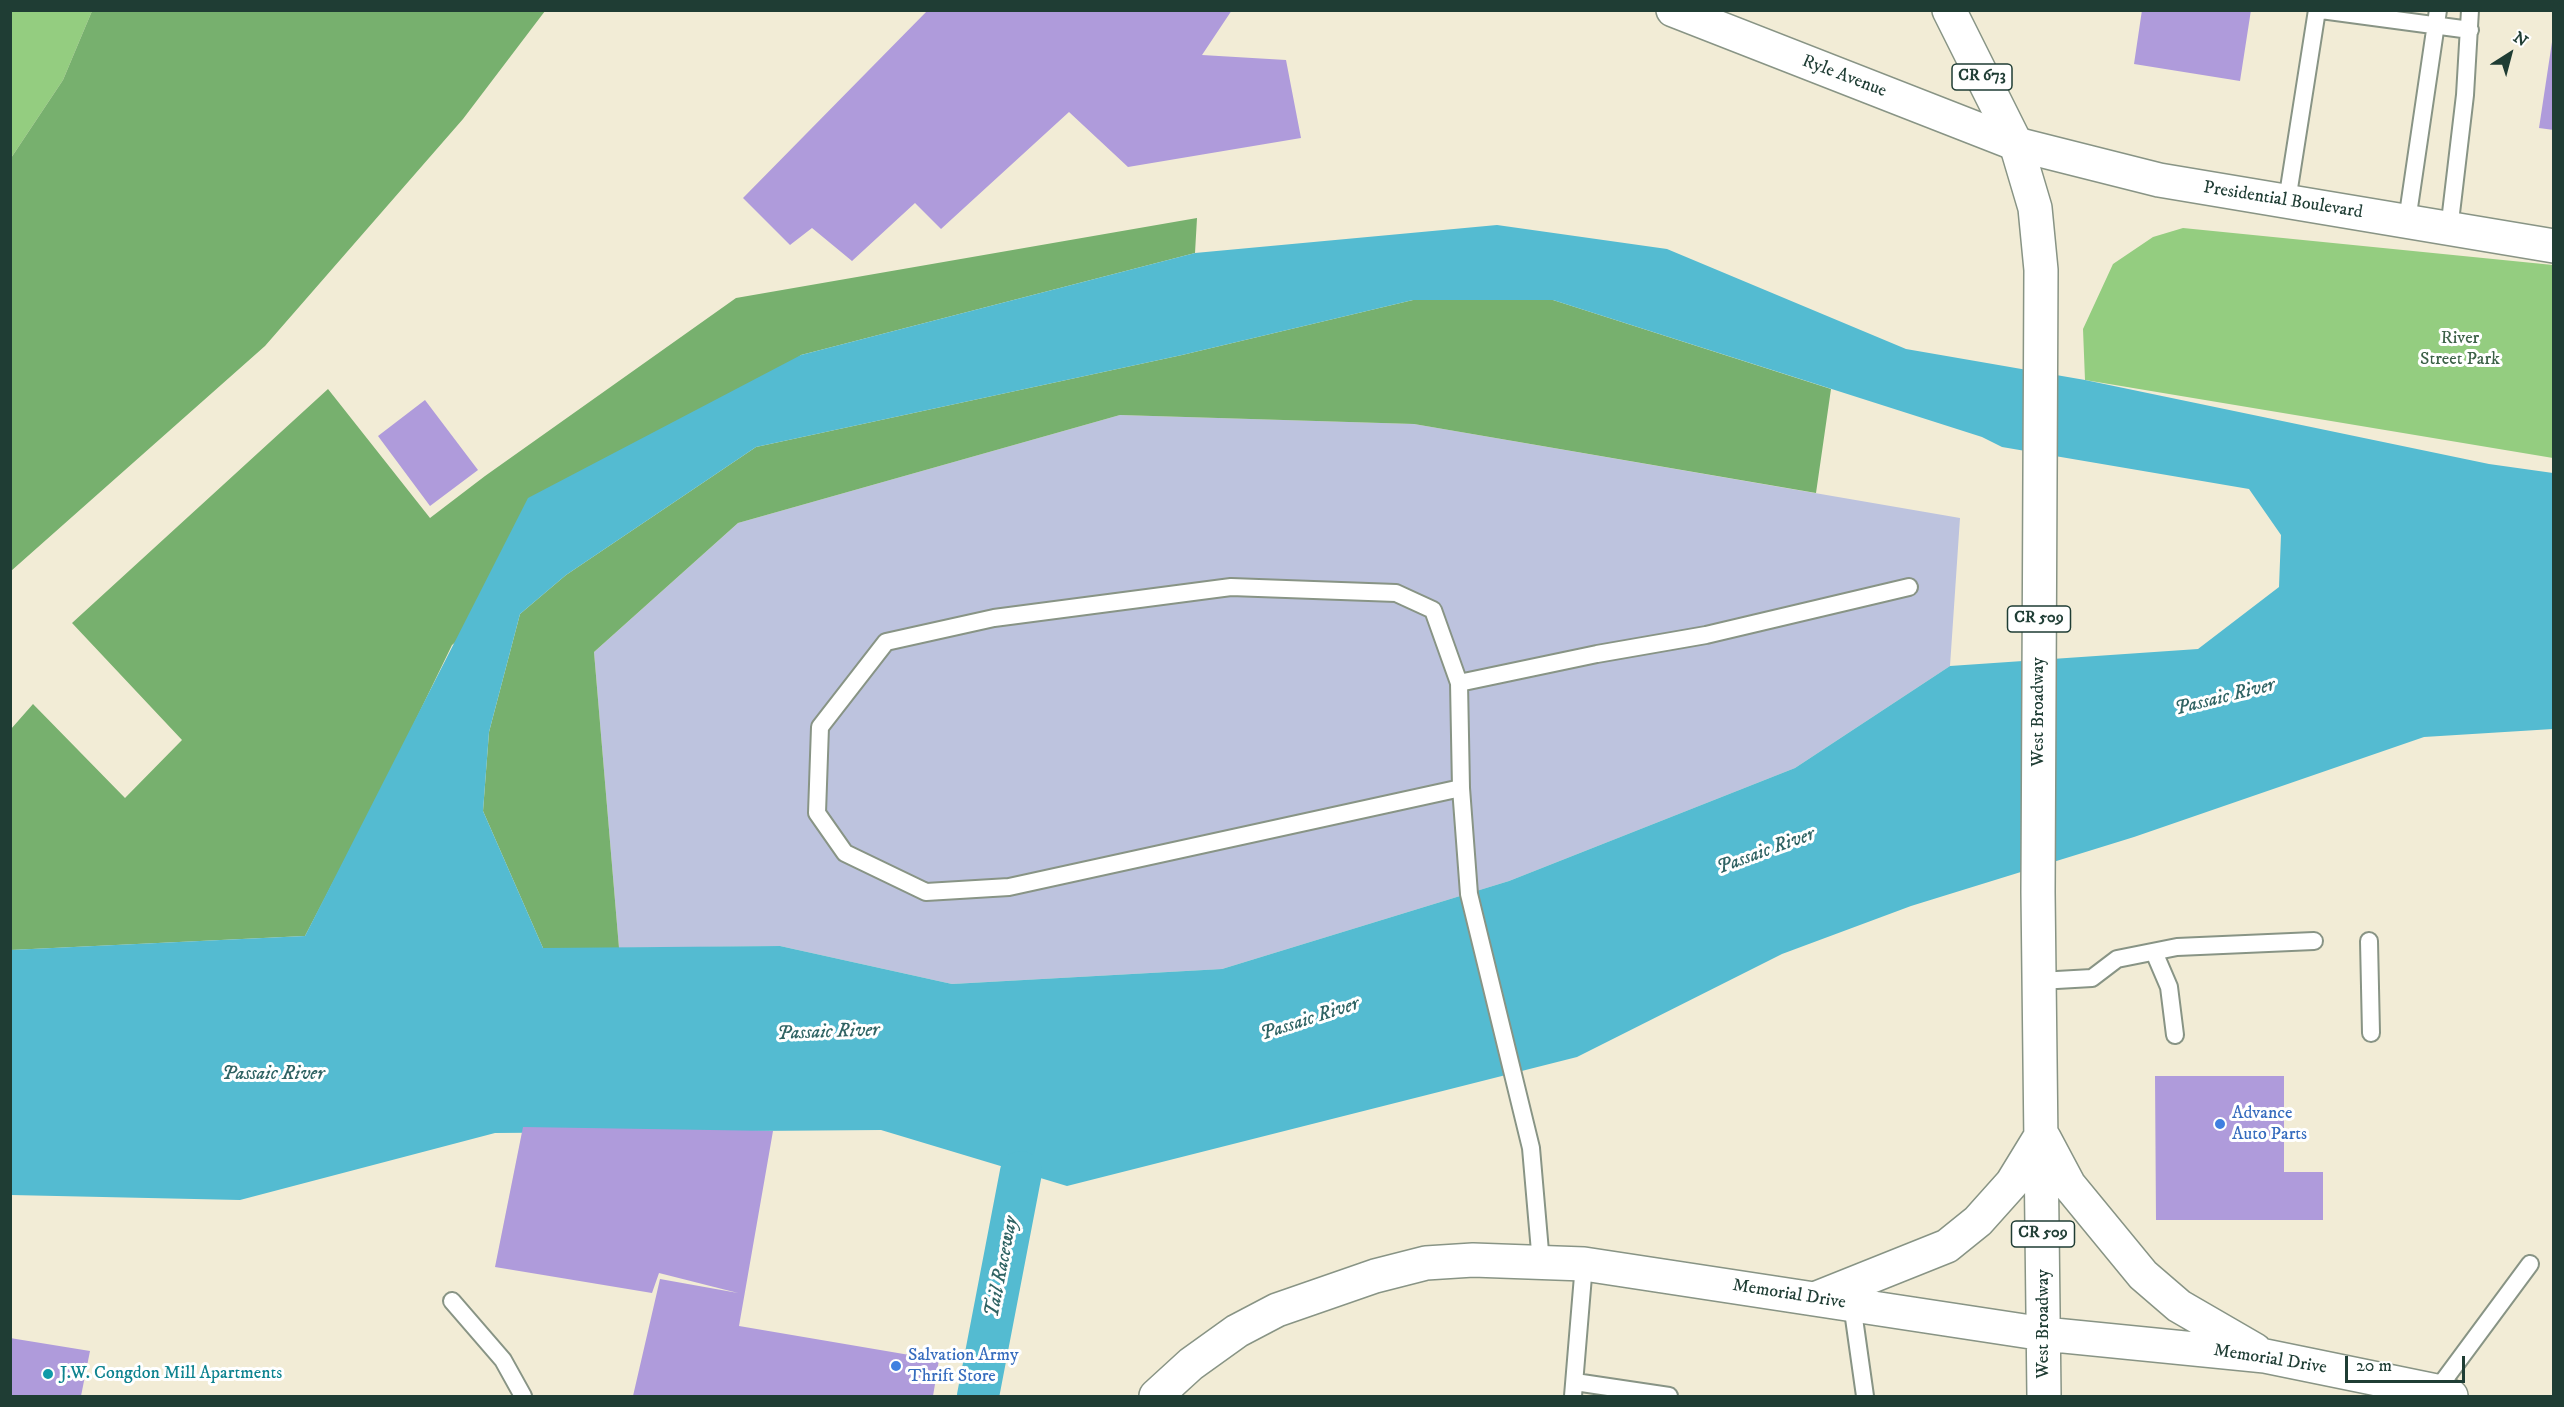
<!DOCTYPE html>
<style>
body{margin:0}
#map{position:relative;width:2564px;height:1407px;overflow:hidden;background:#f2ecd6;font-family:"IM FELL DW Pica",serif}
canvas{display:block}
.frame{position:absolute;inset:0;border:12px solid #1f3d34;pointer-events:none}
.north{position:absolute;left:2480px;top:24px;width:60px;height:60px;-webkit-text-stroke:4px #fff;paint-order:stroke;rotate:36deg;font-size:16px;font-weight:700;line-height:24px;text-align:center;color:#1f3d34}
.north::after{content:'';display:block;margin:auto;width:21px;height:27px;background:#1f3d34;clip-path:polygon(50% 0,100% 100%,50% 72%,0 100%)}
.scale{position:absolute;left:2345px;top:1356px;width:120px;height:27px;box-sizing:border-box;border:3px solid #1f3d34;border-top:0;padding-left:8px;font-size:18px;line-height:21px;white-space:nowrap;color:#1f3d34;-webkit-text-stroke:4px #fff;paint-order:stroke}
</style>
<div id="map">
<canvas width="2564" height="1407"></canvas>
<div class="frame"></div>
<div class="north">N</div>
<div class="scale">20 m</div>
</div>
<script>
const context = document.querySelector('canvas').getContext('2d');
context.lineJoin = 'round';
function fillPath(path, color) { context.fillStyle = color; context.fill(path, 'evenodd'); }
const toPath = rows => new Path2D(rows.map(r => 'M' + r).join(''));
function trace(path, color, width, dash) { context.strokeStyle = color; context.lineWidth = width; context.lineCap = dash ? 'butt' : 'round'; context.setLineDash(dash || []); context.stroke(path); }
function write(font, color, halo, rows, align = 'center') {
  context.font = font + ' "IM FELL DW Pica",serif'; context.lineWidth = 6; context.setLineDash([]); context.textBaseline = 'middle'; context.strokeStyle = halo; context.fillStyle = color; for (const [text, x, y, turn = 0] of rows) {
    context.save(); context.translate(x, y); context.rotate((+turn || 0) * Math.PI / 180); context.textAlign = isNaN(turn) ? turn : align; if (halo) context.strokeText(text, 0, 0); context.fillText(text, 0, 0); context.restore();
  }
}
fillPath(toPath([
 [1120,415,1414,424,1960,518,1950,666,1795,768,1509,881,1222,969,952,984,780,946,619,948,594,652,738,523]
]), '#bdc3de');
fillPath(toPath([
 [11,11,92,11,63,80,11,158],
 [2183,228,2553,265,2553,458,2085,380,2083,329,2113,264,2153,237]
]), '#94cd80');
fillPath(toPath([
 [92,11,545,11,463,119,265,346,11,571,11,158,63,80],
 [1197,218,1195,253,801,355,452,645,390,773,305,936,11,950,11,729,33,704,125,798,182,740,72,623,328,389,430,518,485,476,736,298],
 [1413,300,1553,300,1831,389,1816,493,1414,424,1120,415,738,523,594,652,619,948,543,948,483,811,489,732,520,614,566,575,756,447,1182,355]
]), '#77b06e');
fillPath(toPath([
 [1497,225,1667,249,1906,349,2085,380,2489,464,2553,473,2553,729,2424,737,2134,837,1911,906,1782,954,1577,1057,1067,1186,881,1130,495,1133,240,1200,11,1195,10,950,305,936,528,498,801,355,1195,253],
 [1413,300,1553,300,1982,437,2002,447,2249,489,2281,535,2279,587,2198,649,1950,666,1795,768,1509,881,1222,969,952,984,780,946,543,948,483,811,489,732,520,614,566,575,756,447,1182,355]
]), '#54bbd1');
trace(toPath([
 [978,1396,1021,1172]
]), '#54bbd1', 42);
fillPath(toPath([
 [928,10,1232,10,1202,55,1286,60,1301,138,1128,167,1069,112,941,229,915,203,852,261,812,228,790,245,743,198],
 [2142,10,2251,10,2240,81,2134,64],
 [2552,42,2554,42,2554,130,2539,128],
 [425,400,478,470,430,506,378,436],
 [2155,1076,2284,1076,2284,1172,2323,1172,2323,1220,2156,1220],
 [523,1127,773,1131,739,1326,939,1360,933,1396,633,1396,660,1279,738,1293,659,1273,652,1293,495,1267],
 [10,1338,90,1351,81,1396,10,1396]
]), '#af9bdb');
const service = toPath([
 [2321,10,2470,30],
 [2287,201,2317,10],
 [2407,221,2438,10],
 [2449,230,2465,95,2470,10],
 [1459,683,1597,654,1706,635,1909,587],
 [1461,788,1459,683,1433,610,1396,593,1231,587,994,618,886,642,820,727,817,813,845,853,926,892,1009,887,1461,788,1469,894,1531,1148,1541,1263],
 [2369,941,2371,1033],
 [2154,952,2169,987,2175,1035],
 [2039,981,2092,978,2117,959,2177,947,2314,941],
 [452,1301,503,1360,523,1396],
 [1852,1304,1865,1396],
 [1575,1382,1669,1396],
 [2436,1391,2530,1264],
 [1573,1396,1584,1264]
]);
const minor = toPath([
 [1673,10,2016,144]
]);
const tertiary = toPath([
 [2016,144,2159,180,2554,246]
]);
const primary = toPath([
 [1949,10,2016,144,2035,208,2041,270,2038,892,2044,1396],
 [2044,1138,2069,1185,2143,1275,2179,1306,2255,1350],
 [1817,1298,1947,1246,1978,1221,2012,1183,2042,1134],
 [1156,1396,1191,1364,1237,1331,1277,1310,1375,1276,1426,1263,1473,1260,1584,1264,2044,1334,2265,1356,2436,1391,2451,1396]
]);
trace(service, '#889485', 20);
trace(minor, '#889485', 36);
trace(tertiary, '#889485', 36);
trace(primary, '#889485', 36);
trace(service, '#fff', 16);
trace(minor, '#fff', 33);
trace(tertiary, '#fff', 33);
trace(primary, '#fff', 33);
for (const [x, y, r, color] of [
 [2220,1124,6,"#3f7fe0"],
 [896,1366,6,"#3f7fe0"],
 [48,1374,6,"#0f9aa8"]
]) { const dot = new Path2D(); dot.arc(x, y, r, 0, 2 * Math.PI); context.fillStyle = color; context.fill(dot); trace(dot, '#fff', 2); }
for (const [x, y, w] of [
 [1982,77,60],
 [2039,619,63],
 [2043,1234,63]
]) { const box = new Path2D(); box.roundRect(x - w / 2, y - 13, w, 26, 4.5); context.fillStyle = '#fff'; context.fill(box); trace(box, '#1f3d34', 1.5); }
write('bold 16px', '#1f3d34', null, [
 ["CR 673",1982,77],
 ["CR 509",2039,619],
 ["CR 509",2043,1234]
]);
write('18px', '#1f3d34', '#fff', [
 ["Ryle Avenue",1844,77,21],
 ["Presidential Boulevard",2283,201,9],
 ["West Broadway",2039,712,-90],
 ["Memorial Drive",1789,1295,9],
 ["West Broadway",2044,1324,-90],
 ["Memorial Drive",2270,1360,9]
]);
write('18px', '#3c6147', '#fff', [
 ["River",2460,339],
 ["Street Park",2460,360]
]);
write('18px', '#366cbe', '#fff', [
 ["Advance",2232,1114],
 ["Auto Parts",2232,1135],
 ["Salvation Army",908,1356],
 ["Thrift Store",908,1377]
], 'left');
write('18px', '#0d838f', '#fff', [
 ["J.W. Congdon Mill Apartments",60,1374]
], 'left');
write('italic 20px', '#2f6363', '#fff', [
 ["Passaic River",2225,698,-14],
 ["Passaic River",1766,852,-20],
 ["Passaic River",1310,1020,-18],
 ["Passaic River",828,1033,-2],
 ["Passaic River",273,1075],
 ["Tail Raceway",1003,1267,-79]
]);
</script>
